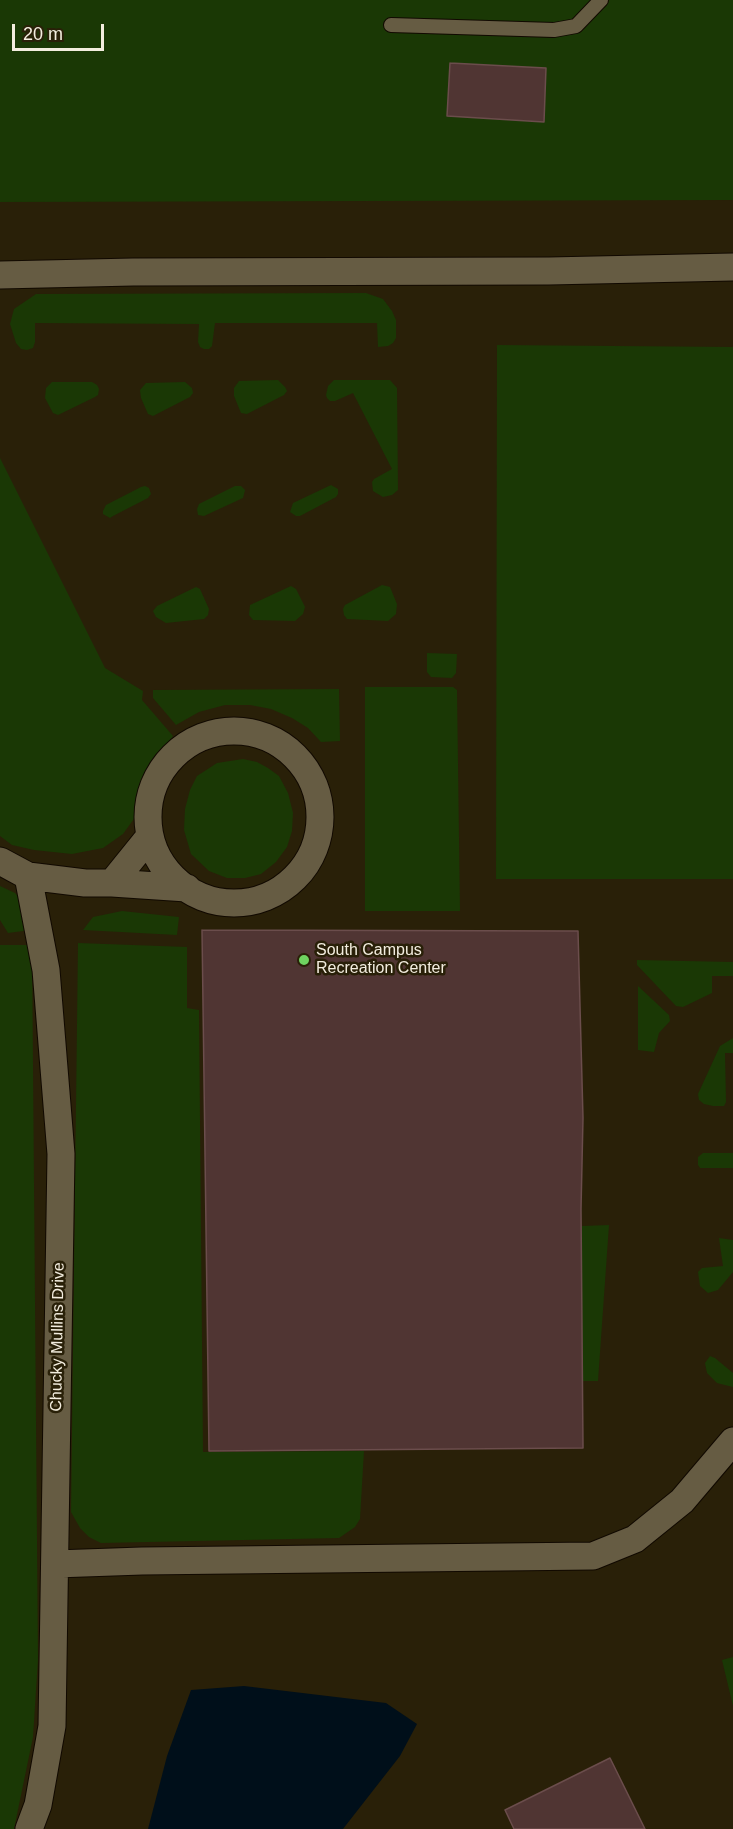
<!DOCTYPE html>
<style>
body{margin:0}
#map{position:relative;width:733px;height:1829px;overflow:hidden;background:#292008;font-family:Arial,sans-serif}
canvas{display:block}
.scale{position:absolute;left:12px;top:24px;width:92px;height:27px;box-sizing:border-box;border:3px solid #f3eddf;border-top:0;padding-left:8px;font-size:18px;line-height:21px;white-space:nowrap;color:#f3eddf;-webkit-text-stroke:4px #292008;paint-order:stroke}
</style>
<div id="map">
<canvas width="733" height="1829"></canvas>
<div class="scale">20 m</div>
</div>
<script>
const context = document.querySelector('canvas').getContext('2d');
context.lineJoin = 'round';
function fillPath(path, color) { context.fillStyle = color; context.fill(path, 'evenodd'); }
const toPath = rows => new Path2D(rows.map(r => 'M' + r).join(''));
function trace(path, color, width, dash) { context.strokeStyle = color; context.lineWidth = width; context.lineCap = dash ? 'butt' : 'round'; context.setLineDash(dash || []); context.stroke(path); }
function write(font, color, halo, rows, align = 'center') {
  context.font = font + ' Arial,sans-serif'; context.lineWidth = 5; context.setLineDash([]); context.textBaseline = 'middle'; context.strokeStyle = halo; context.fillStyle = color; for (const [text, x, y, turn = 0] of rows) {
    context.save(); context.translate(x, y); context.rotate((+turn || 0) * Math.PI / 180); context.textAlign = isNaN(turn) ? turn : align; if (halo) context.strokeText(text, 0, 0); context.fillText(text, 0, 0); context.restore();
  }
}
fillPath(toPath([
 [0,0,733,0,733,200,0,202],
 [366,293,383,299,392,311,396,320,396,338,393,343,388,346,378,347,377,323,215,323,212,346,209,349,204,349,200,347,198,342,199,324,35,323,35,342,33,348,27,350,21,349,16,343,10,324,14,309,36,294],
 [497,345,733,347,733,879,496,879],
 [278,380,285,387,287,391,284,395,247,414,241,413,234,396,234,388,239,381],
 [334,380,390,380,397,388,398,490,392,495,383,497,373,491,372,482,374,479,392,469,353,393,335,401,330,401,327,398,326,395,328,386],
 [52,382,92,382,97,385,99,389,98,395,95,397,58,415,53,413,45,398,46,388],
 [185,382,192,388,193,393,190,397,153,416,148,414,141,398,140,390,146,383],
 [0,458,105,668,143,691,142,700,173,736,145,778,136,816,123,834,103,848,72,854,34,850,12,845,0,836],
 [331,485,338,489,338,494,336,497,300,516,296,516,290,512,293,503],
 [145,486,149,488,151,494,148,498,113,516,110,518,103,514,103,511,106,505,141,487],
 [235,486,241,486,245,490,243,498,204,516,198,515,197,509,199,504],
 [382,585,390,587,397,604,396,614,388,621,347,619,344,615,343,609,345,605],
 [291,586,296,589,305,607,303,614,295,621,253,620,249,615,250,605],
 [196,587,200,589,209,609,208,615,204,619,166,623,156,617,153,611,157,606],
 [427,653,457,654,456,673,452,678,431,677,427,672],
 [365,687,453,687,457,690,460,911,365,911],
 [339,689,340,741,321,742,308,728,292,718,271,709,250,705,225,705,199,712,176,725,153,698,153,690],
 [243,759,257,762,268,768,279,776,288,793,293,813,292,831,287,847,276,862,261,874,245,878,227,878,209,871,191,854,184,830,185,809,190,790,197,776,217,763],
 [0,886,15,893,29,909,31,930,8,933,0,920],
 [122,911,179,917,177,935,83,930,93,917],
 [78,943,187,947,187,1008,199,1010,203,1452,364,1451,360,1519,355,1527,339,1538,101,1543,89,1537,80,1528,71,1512],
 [0,945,32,945,38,1659,33,1737,14,1829,0,1829],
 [637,960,733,962,733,976,712,976,712,993,683,1007,676,1006,637,965],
 [638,986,669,1015,670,1021,659,1033,654,1052,638,1050],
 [733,1038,733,1053,725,1053,726,1102,724,1106,713,1106,704,1104,699,1100,698,1094,720,1046],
 [703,1153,733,1153,733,1168,700,1168,698,1165,698,1157],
 [609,1225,598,1381,582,1381,582,1226],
 [719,1238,733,1240,733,1272,718,1290,708,1293,700,1286,698,1272,702,1268,723,1266],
 [710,1356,715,1358,733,1373,733,1387,717,1383,707,1373,705,1363],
 [733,1657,733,1706,722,1660]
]), '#1a3805');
fillPath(toPath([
 [244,1686,386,1703,417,1724,400,1756,343,1829,148,1829,167,1756,191,1690]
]), '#000f1a');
const building = toPath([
 [450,63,546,68,544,122,447,116,450,63],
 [202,930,578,931,583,1118,581,1209,583,1448,209,1451,202,930],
 [610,1758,645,1829,514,1829,505,1810,610,1758]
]);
fillPath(building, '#503533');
trace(building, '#6b4d4c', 1.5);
const service = toPath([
 [391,25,554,30,576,26,601,0]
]);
const minor = toPath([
 [0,275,133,272,549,271,733,267],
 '148 817a86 86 0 1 1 172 0a86 86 0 1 1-172 0Z',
 [0,861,28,876,85,883,112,883,150,836],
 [28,876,46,970,61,1154,52,1726,38,1805,29,1829],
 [112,883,187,888],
 [55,1564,142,1561,593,1556,635,1539,682,1501,733,1441]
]);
trace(service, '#110900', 16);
trace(minor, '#110900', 29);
trace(service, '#665c43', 14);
trace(minor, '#665c43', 27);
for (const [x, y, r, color] of [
 [304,960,6,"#6fd360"]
]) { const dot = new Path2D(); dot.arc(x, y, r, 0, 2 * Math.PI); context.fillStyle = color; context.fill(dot); trace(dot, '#292008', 2); }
write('16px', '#f3eddf', '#292008', [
 ["South Campus",316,951],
 ["Recreation Center",316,969]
], 'left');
write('16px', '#f3eddf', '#292008', [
 ["Chucky Mullins Drive",58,1337,-89]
]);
</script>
